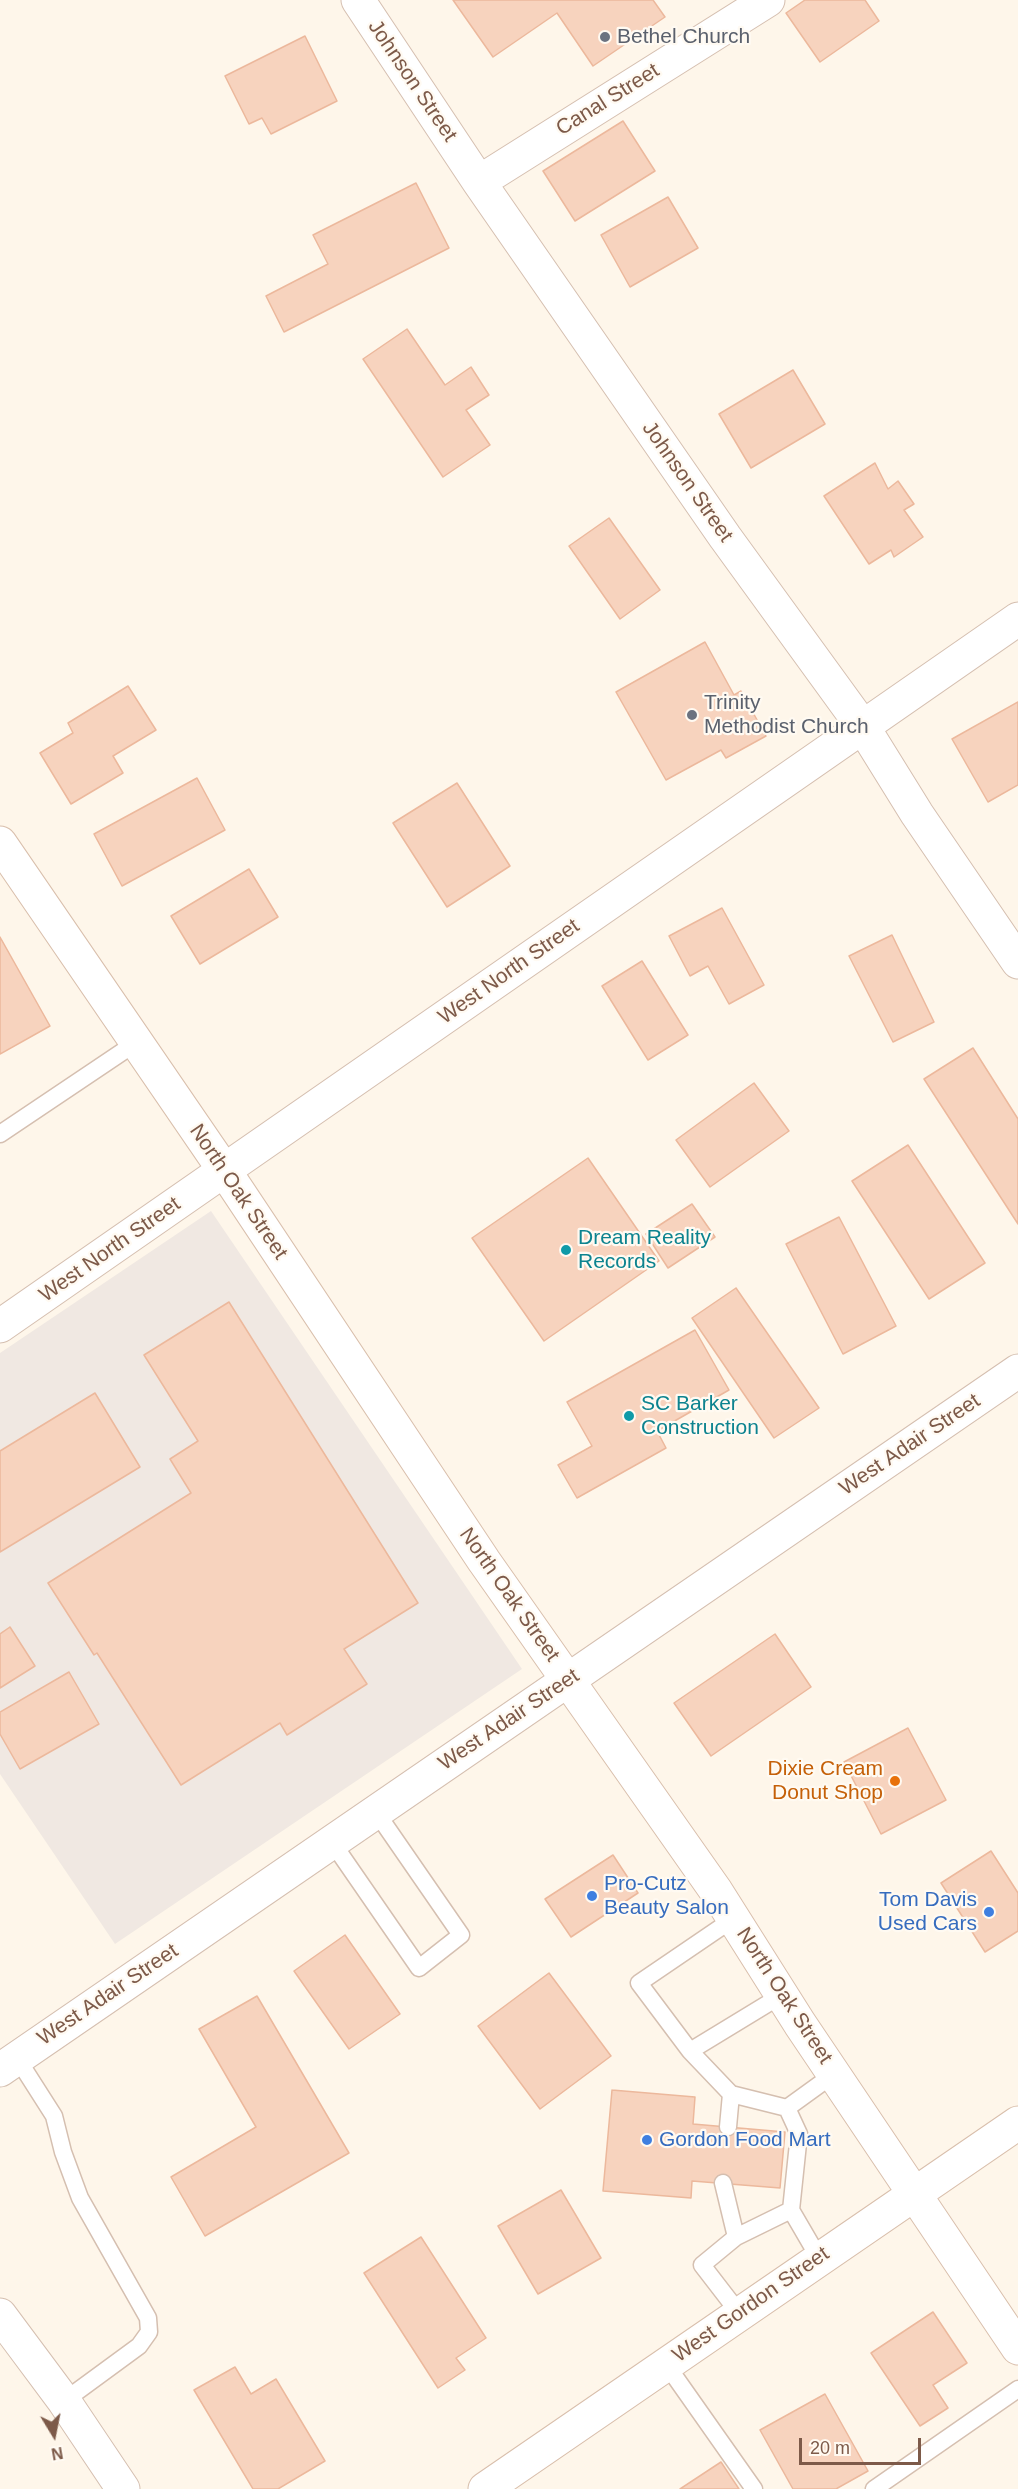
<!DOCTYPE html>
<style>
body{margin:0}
#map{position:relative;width:1018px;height:2489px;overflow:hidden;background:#fef6ea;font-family:Arial,sans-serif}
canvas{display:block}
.north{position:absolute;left:24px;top:2405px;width:60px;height:60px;-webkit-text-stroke:4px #fffaf2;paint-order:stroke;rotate:170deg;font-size:16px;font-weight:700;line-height:24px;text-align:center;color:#7d5a49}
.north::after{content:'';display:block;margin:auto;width:21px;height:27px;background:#7d5a49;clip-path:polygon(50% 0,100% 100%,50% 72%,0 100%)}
.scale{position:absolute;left:799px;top:2438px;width:122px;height:27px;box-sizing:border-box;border:3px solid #7d5a49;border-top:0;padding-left:8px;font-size:18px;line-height:21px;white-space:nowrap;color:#7d5a49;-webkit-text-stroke:4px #fffaf2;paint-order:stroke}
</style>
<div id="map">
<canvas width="1018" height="2489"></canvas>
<div class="north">N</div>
<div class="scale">20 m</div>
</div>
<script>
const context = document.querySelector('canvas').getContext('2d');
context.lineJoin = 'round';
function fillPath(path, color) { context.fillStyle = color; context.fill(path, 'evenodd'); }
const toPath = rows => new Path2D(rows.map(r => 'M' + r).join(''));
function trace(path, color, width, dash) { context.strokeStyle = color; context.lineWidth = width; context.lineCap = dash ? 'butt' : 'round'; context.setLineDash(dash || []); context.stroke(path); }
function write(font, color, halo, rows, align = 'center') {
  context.font = font + ' Arial,sans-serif'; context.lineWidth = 4.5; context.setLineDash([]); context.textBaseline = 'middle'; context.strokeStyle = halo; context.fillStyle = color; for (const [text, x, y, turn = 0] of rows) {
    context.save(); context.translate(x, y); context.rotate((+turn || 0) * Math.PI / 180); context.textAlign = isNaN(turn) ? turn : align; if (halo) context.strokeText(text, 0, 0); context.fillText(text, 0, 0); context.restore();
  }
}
fillPath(toPath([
 [211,1211,522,1669,115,1944,0,1774,0,1353]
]), '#f0e8e2');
const building = toPath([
 [453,0,653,0,665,17,593,66,557,13,493,57,453,0],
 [805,0,865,0,879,21,820,62,786,13,805,0],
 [305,36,337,101,271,134,262,118,249,124,225,76,305,36],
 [623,121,655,171,575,221,543,171,623,121],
 [416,183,449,248,284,332,266,296,328,264,313,235,416,183],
 [668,197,698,248,630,287,601,235,668,197],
 [407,329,445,385,471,367,489,395,466,410,490,445,443,477,363,359,407,329],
 [793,370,825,424,751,468,719,414,793,370],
 [875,463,888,489,898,481,914,504,904,510,923,537,894,557,891,550,869,564,824,496,875,463],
 [609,518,660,590,620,619,569,546,609,518],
 [705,642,734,695,741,691,766,736,726,758,721,750,666,780,616,692,705,642],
 [128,686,156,730,113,756,123,773,71,804,40,753,73,733,68,723,128,686],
 [1018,702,1018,785,988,802,952,739,1018,702],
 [197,778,225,830,122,886,94,834,197,778],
 [457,783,510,866,447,907,393,823,457,783],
 [249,869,278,917,200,964,171,916,249,869],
 [722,908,764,985,729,1004,708,966,690,976,669,936,722,908],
 [892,935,934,1022,893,1042,849,956,892,935],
 [0,937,50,1026,0,1054,0,937],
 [642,961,688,1035,648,1060,602,986,642,961],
 [973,1048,1018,1119,1018,1224,924,1079,973,1048],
 [754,1083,789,1131,710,1187,676,1140,754,1083],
 [908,1145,985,1263,929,1299,852,1181,908,1145],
 [588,1158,659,1261,544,1341,472,1238,588,1158],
 [692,1204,715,1237,668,1268,646,1234,692,1204],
 [839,1217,896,1326,843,1354,786,1244,839,1217],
 [736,1288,819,1408,774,1438,692,1318,736,1288],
 [229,1302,418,1603,344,1649,367,1684,287,1735,280,1723,181,1785,97,1653,94,1655,48,1583,191,1493,170,1459,198,1441,144,1355,229,1302],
 [695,1330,729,1390,657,1431,666,1448,577,1498,558,1465,592,1446,567,1402,695,1330],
 [95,1393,140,1467,0,1552,0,1451,95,1393],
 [10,1627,35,1666,0,1688,0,1634,10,1627],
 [775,1634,811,1687,711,1756,674,1703,775,1634],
 [69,1672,99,1724,20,1769,0,1734,0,1712,69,1672],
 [908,1728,946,1800,881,1834,844,1762,908,1728],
 [991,1851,1018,1893,1018,1931,985,1952,941,1883,991,1851],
 [613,1855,638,1893,571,1937,545,1899,613,1855],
 [345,1935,400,2014,349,2049,294,1971,345,1935],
 [549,1973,611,2056,540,2109,478,2026,549,1973],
 [257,1996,349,2153,205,2236,171,2177,256,2127,199,2029,257,1996],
 [612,2090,695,2097,693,2124,785,2132,780,2188,692,2181,691,2198,603,2191,612,2090],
 [561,2190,601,2258,538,2294,498,2226,561,2190],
 [421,2237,486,2338,456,2358,465,2370,438,2388,364,2273,421,2237],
 [933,2312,967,2363,933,2385,948,2408,920,2426,871,2353,933,2312],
 [235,2367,251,2394,276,2379,325,2461,278,2489,253,2489,194,2390,235,2367],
 [825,2394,868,2471,836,2489,793,2489,760,2430,825,2394],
 [721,2462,739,2489,680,2489,721,2462]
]);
fillPath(building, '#f7d3be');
trace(building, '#ecb89c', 1.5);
const lane = toPath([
 [0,1134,137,1042],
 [332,1842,419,1968,461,1935,376,1812],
 [733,1919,639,1983,690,2051,782,1995],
 [690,2051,731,2094,728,2127],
 [17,2058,54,2116,63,2152,80,2198,148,2318,149,2332,139,2346,64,2401],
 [731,2094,787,2108,834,2074],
 [787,2108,799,2134,791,2210],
 [723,2183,736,2237],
 [739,2313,702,2265,736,2237,791,2210,819,2258],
 [666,2364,754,2489],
 [874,2489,1018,2389]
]);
const street = toPath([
 [358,0,479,182,725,537,863,727,917,814,1018,962],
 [479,182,768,0],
 [0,1326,1018,619],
 [0,2070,1018,1371],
 [0,2315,64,2401,123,2489]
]);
const secondary = toPath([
 [0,843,224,1170,484,1561,716,1891,800,2024,1018,2348],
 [485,2489,1018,2123]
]);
trace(lane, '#d5bfb0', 19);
trace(street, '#d5bfb0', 35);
trace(secondary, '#d9bfac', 35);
trace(lane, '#fff', 16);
trace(street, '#fff', 33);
trace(secondary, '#fff', 33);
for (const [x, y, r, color] of [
 [605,37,6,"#6b7280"],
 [692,715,6,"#6b7280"],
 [566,1250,6,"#0f9aa8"],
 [629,1416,6,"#0f9aa8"],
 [895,1781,6,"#e8710a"],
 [592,1896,6,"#3f7fe0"],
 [989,1912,6,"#3f7fe0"],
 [647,2140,6,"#3f7fe0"]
]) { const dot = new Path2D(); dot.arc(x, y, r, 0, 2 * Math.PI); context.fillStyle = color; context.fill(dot); trace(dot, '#fffaf2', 2); }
write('21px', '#5b616d', '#fffaf2', [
 ["Bethel Church",617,37],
 ["Trinity",704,703],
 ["Methodist Church",704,727]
], 'left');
write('21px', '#7d5a49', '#fffaf2', [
 ["Johnson Street",412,81,56],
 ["Canal Street",608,100,-32],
 ["Johnson Street",687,482,55],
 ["West North Street",509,972,-35],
 ["North Oak Street",238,1192,56],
 ["West North Street",110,1250,-35],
 ["West Adair Street",910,1445,-34],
 ["North Oak Street",509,1595,55],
 ["West Adair Street",509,1720,-34],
 ["West Adair Street",108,1995,-34],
 ["North Oak Street",784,1996,57],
 ["West Gordon Street",751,2305,-35]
]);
write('21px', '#0d838f', '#fffaf2', [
 ["Dream Reality",578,1238],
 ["Records",578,1262],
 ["SC Barker",641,1404],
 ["Construction",641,1428]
], 'left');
write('21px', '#c56008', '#fffaf2', [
 ["Dixie Cream",883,1769],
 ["Donut Shop",883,1793]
], 'right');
write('21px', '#366cbe', '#fffaf2', [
 ["Pro-Cutz",604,1884],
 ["Beauty Salon",604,1908],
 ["Tom Davis",977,1900,"right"],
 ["Used Cars",977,1924,"right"],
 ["Gordon Food Mart",659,2140]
], 'left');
</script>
